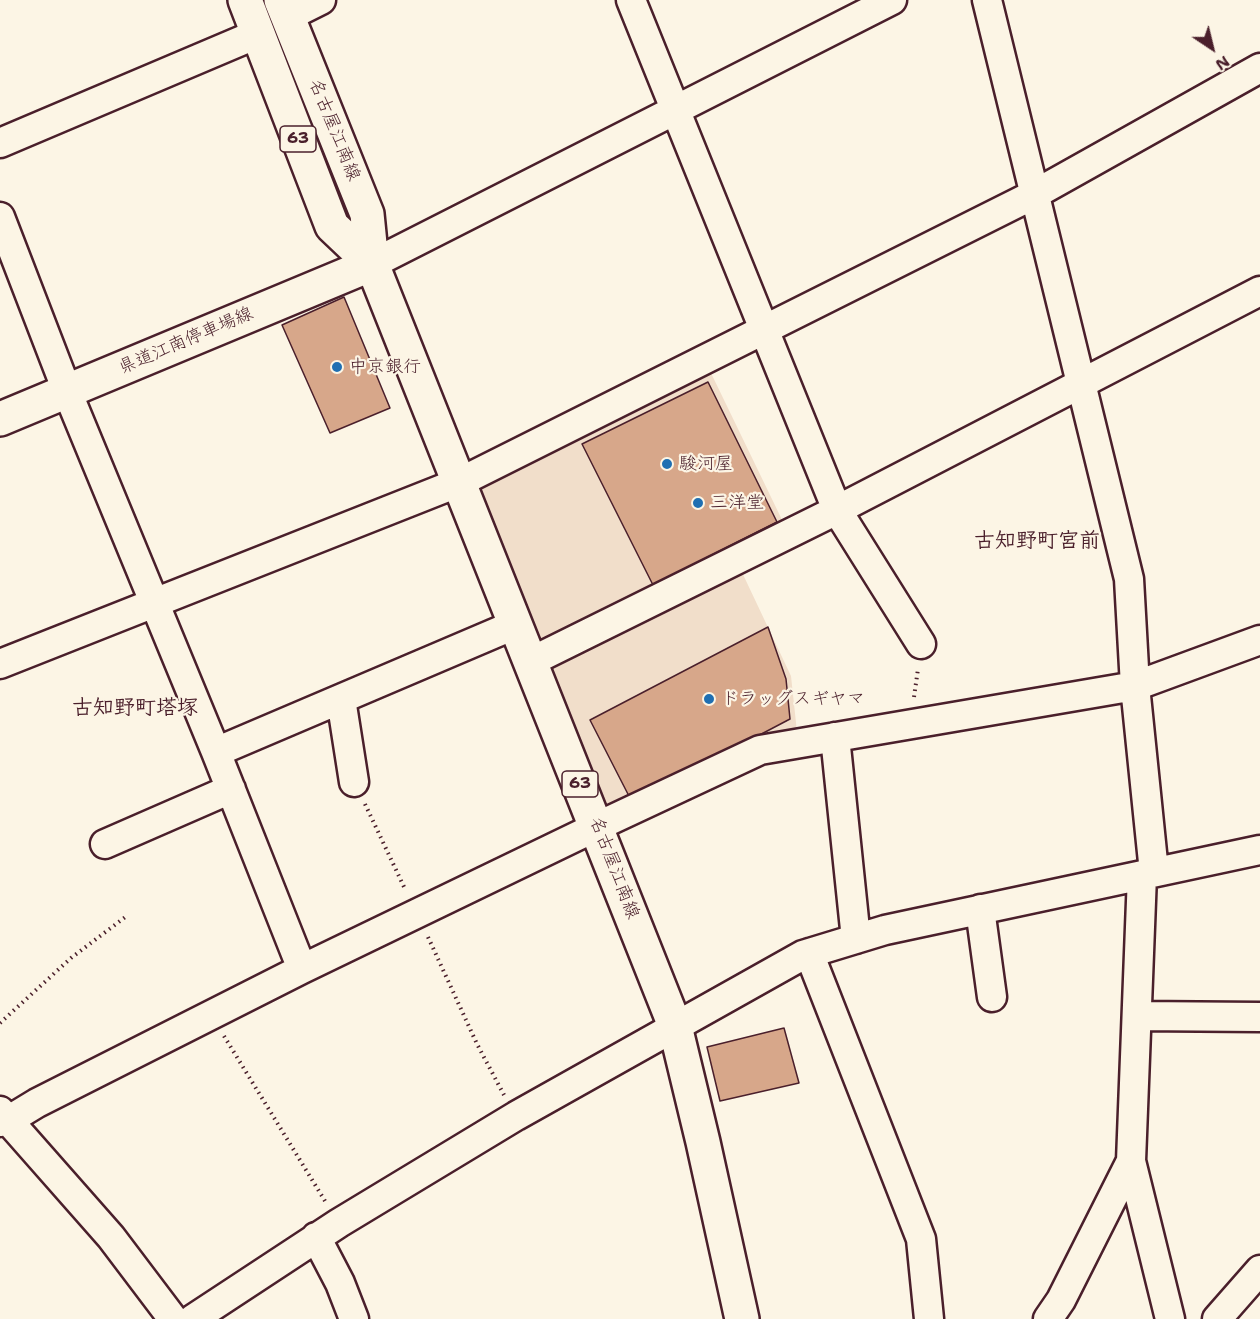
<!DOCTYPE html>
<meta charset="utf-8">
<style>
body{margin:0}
#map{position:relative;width:1260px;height:1319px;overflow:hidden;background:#fcf5e5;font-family:"Shantell Sans",sans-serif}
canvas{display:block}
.north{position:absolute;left:1182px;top:18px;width:60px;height:60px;-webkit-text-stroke:4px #fcf5e5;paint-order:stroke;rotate:145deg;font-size:16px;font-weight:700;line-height:24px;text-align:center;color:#4a1f2b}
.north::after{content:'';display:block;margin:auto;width:21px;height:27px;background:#4a1f2b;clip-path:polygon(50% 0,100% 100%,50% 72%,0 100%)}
</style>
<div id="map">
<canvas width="1260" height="1319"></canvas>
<div class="north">N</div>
</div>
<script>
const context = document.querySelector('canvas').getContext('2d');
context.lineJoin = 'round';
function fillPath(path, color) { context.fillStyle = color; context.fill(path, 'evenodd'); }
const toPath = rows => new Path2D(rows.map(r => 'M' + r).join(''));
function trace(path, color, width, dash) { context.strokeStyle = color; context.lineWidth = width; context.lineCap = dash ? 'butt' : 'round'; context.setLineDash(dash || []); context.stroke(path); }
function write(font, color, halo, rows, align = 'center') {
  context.font = font + ' "Shantell Sans","Klee One",sans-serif'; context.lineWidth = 4.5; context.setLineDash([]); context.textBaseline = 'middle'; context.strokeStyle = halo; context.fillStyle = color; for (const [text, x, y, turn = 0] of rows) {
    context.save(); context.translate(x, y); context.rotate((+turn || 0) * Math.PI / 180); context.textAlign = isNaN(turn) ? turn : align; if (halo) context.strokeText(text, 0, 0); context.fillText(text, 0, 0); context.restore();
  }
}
fillPath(toPath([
 [710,371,785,526,538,650,474,486],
 [739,566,791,676,797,732,603,817,538,667]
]), '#f1deca');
const building = toPath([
 [344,297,390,408,330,433,282,325,344,297],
 [708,382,777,522,653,585,582,444,708,382],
 [768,627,786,679,790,719,632,802,590,720,768,627],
 [784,1028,799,1083,720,1101,707,1047,784,1028]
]);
fillPath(building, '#d7a78a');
trace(building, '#4a1f2b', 1.5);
const minor = toPath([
 [631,0,837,510,921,644],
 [987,0,1129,579,1135,686,1154,872],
 [289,16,321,0],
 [0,143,257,34],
 [0,217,67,391,216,752,302,969],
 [372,264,892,0],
 [530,662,837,510,1260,291],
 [0,664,460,482,1035,194,1260,68],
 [341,699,354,782],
 [835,737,856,939],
 [216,752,514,625],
 [105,844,231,789],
 [1142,875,1131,1161,1170,1319],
 [980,909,992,997],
 [809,953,921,1239,929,1319],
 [1137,1016,1260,1017],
 [0,1111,111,1237,173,1319],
 [0,1122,9,1120,37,1103,302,969,598,826,760,750,1135,686,1260,640],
 [316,1237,340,1283,354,1319],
 [193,1319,339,1223,516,1116,803,955,885,930,1260,850],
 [1048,1319,1061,1300,1131,1161],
 [1217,1319,1260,1270]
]);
const major = toPath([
 [245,0,332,226,372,264],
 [281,0,367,214,372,264,675,1026,703,1142,742,1319],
 [0,419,372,264]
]);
trace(minor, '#4a1f2b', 33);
trace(major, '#4a1f2b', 38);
trace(toPath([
 [914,697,918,669],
 [365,804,405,889],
 [428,937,477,1044,504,1095],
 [0,1023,71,958,128,915],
 [224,1036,325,1201]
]), '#4a1f2b', 4, [1.5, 4.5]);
trace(minor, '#fcf5e5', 28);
trace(major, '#fcf5e5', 33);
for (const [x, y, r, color] of [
 [337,367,6,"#1f6fb2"],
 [667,464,6,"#1f6fb2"],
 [698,503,6,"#1f6fb2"],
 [709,699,6,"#1f6fb2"]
]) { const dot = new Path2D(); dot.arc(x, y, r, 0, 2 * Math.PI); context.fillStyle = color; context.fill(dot); trace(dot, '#fcf5e5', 2); }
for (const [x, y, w] of [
 [298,139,36],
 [580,784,36]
]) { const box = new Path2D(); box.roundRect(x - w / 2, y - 13, w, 26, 4.5); context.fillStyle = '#fcf5e5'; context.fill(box); trace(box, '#4a1f2b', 1.5); }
write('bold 16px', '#4a1f2b', null, [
 ["63",298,139],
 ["63",580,784]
]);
write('18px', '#4a1f2b', '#fcf5e5', [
 ["名古屋江南線",334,130,68],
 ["県道江南停車場線",186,341,-23],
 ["名古屋江南線",614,868,69]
]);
write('18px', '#4a1f2b', '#fcf5e5', [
 ["中京銀行",349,367],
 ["駿河屋",679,464],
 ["三洋堂",710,503],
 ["ドラッグスギヤマ",721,699]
], 'left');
write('bold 21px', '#4a1f2b', '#fcf5e5', [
 ["古知野町宮前",1037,542],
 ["古知野町塔塚",135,709]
]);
</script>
